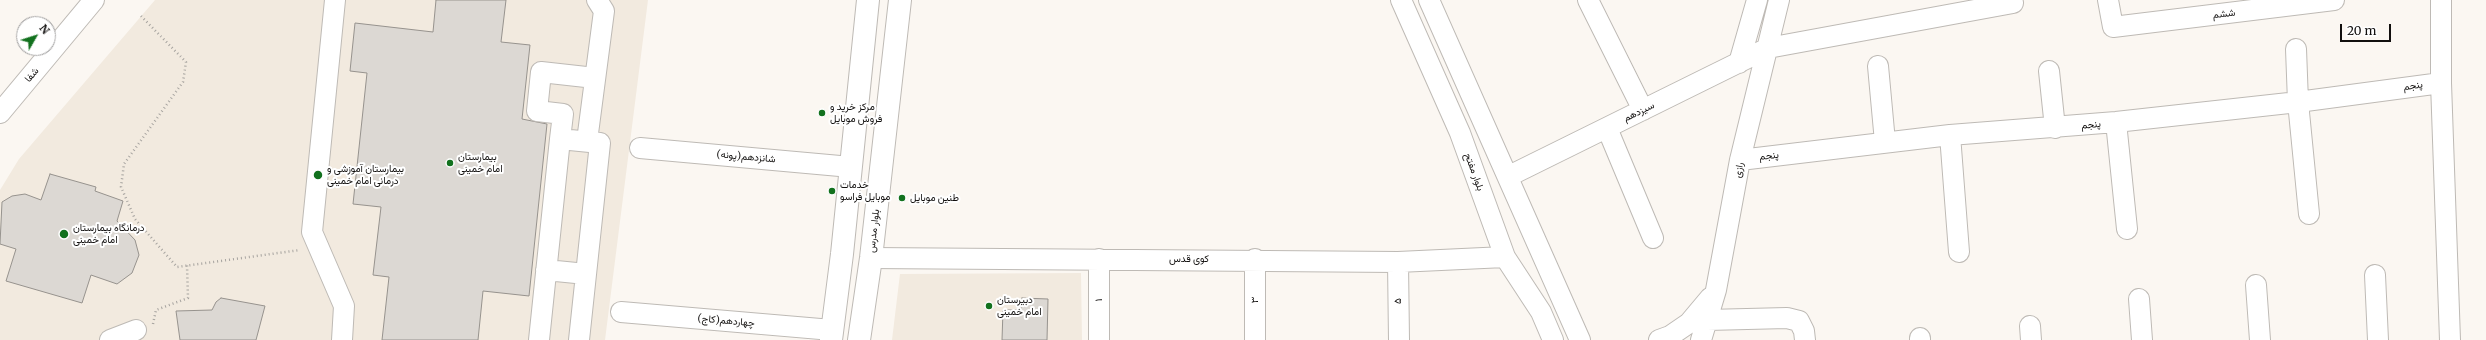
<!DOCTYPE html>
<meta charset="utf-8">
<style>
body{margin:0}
#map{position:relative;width:2486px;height:340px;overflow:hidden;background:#fbf7f2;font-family:Merriweather,serif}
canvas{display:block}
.north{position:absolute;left:16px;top:16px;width:40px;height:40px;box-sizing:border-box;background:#fff;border:1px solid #a09f9f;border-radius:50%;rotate:51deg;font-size:11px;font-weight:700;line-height:16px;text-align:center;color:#110f0e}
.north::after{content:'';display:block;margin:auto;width:14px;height:18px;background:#12711e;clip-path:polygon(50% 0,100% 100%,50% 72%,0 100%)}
.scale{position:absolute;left:2340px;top:24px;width:51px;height:18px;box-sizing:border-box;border:2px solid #110f0e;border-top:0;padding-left:5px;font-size:12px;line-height:14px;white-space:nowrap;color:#110f0e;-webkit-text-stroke:3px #fff;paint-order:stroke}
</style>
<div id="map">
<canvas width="2486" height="340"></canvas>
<div class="north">N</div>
<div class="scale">20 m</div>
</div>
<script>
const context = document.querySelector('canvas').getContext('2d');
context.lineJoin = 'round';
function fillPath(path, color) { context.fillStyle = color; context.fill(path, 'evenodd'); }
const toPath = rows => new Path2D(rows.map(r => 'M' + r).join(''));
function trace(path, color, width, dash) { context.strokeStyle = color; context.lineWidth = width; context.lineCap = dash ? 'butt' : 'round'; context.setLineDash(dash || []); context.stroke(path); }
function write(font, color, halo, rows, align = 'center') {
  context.font = font + ' Merriweather,Vazirmatn,serif'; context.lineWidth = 4; context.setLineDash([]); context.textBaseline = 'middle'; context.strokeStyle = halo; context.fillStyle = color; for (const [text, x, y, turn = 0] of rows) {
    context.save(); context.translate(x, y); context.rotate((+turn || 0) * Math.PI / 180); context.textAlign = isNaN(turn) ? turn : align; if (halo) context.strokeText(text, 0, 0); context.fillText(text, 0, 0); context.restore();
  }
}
fillPath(toPath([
 [155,0,648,0,605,340,0,340,0,190,19,159],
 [1081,273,1082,340,892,340,900,274]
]), '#f2eadf');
const building = toPath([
 [436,0,506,0,501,42,530,45,522,119,547,124,529,296,483,291,478,340,382,340,389,277,373,275,381,207,353,204,367,73,350,71,355,23,433,32,436,0],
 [50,174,96,187,95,191,123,201,117,221,135,240,139,255,132,273,117,284,91,275,82,303,6,281,16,249,0,244,2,202,12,196,25,194,41,200,50,174],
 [221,298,265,306,256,340,180,340,176,311,212,310,216,302,221,298],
 [1022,298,1048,299,1047,340,1002,340,1003,310,1021,310,1022,298]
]);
fillPath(building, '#dcd8d3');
trace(building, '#97938e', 1);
const minor = toPath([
 [335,0,312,232,344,306,342,340],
 [1401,0,1460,133,1505,257,1541,312,1553,340],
 [1429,0,1580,340],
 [1588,0,1643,110],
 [2108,0,2113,27,2334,0],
 [2441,0,2441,83,2450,340],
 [2296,49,2298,102,2309,214],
 [1739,63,1757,0],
 [1878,66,1885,142],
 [2049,71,2055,128],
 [0,113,94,0],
 [2116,122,2127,229],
 [1607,128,1653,238],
 [1950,135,1959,252],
 [560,139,563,114,537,111,541,72,595,78],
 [587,141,604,11,597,0],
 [640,148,851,167],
 [1740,160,1950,135,2116,122,2298,102,2441,83],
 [1509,176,1768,48,2013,3],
 [871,258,1398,262,1505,257],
 [1255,259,1255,340],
 [1398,262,1399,340],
 [546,270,586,274],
 [2375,275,2378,340],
 [2256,285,2260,340],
 [2139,299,2142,340],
 [621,312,832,330],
 [1707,320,1787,318,1799,321,1804,331,1805,340],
 [2030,326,2031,340],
 [1920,338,1920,340],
 [110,340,136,330],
 [539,340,560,139,600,143,579,340],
 [1099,340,1099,259],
 [1659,340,1670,336,1689,323,1710,298],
 [1701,340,1716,290,1740,160,1779,0]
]);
const major = toPath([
 [831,340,842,254,868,0],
 [859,340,871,258,900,0]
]);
trace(minor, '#bebab5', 22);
trace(major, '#bebab5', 24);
trace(toPath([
 [141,16,186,62,183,82,124,164,121,187,135,219,177,267,300,250],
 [153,324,156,310,188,298,187,265]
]), '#a6a39f', 2.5, [1, 3]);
trace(minor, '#fff', 20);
trace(major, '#fff', 22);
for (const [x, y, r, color] of [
 [822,113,4,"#12711e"],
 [450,163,4,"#12711e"],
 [318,175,5,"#12711e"],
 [832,191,4,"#12711e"],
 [902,198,4,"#12711e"],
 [64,234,5,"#12711e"],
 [989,306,4,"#12711e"]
]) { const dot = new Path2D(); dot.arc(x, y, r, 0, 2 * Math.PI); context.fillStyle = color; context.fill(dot); trace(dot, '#fff', 1.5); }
write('10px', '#110f0e', '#fff', [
 ["ششم",2224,14,-7],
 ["شفا",32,75,-49],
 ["پنجم",2413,86,-8],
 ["سیزدهم",1639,112,-26],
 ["پنجم",2091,125,-6],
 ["پنجم",1769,156,-7],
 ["شانزدهم(پونه)",746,157,5],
 ["رازی",1739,170,-79],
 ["بلوار مفتح",1474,172,70],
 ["بلوار مدرس",874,231,-84],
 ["کوی قدس",1189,259],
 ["۱",1099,300,-90],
 ["۳",1255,300,-90],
 ["۵",1398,301,-90],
 ["چهاردهم(کاج)",726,321,5]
]);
write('10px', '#110f0e', '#fff', [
 ["مرکز خرید و",830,107],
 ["فروش موبایل",830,119],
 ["بیمارستان",458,157],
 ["امام خمینی",458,169],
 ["بیمارستان آموزشی و",327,169],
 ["درمانی امام خمینی",327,181],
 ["خدمات",840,185],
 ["موبایل فراسو",840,197],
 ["طنین موبایل",910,198],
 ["درمانگاه بیمارستان",73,228],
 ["امام خمینی",73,240],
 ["دبیرستان",997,300],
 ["امام خمینی",997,312]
], 'left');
</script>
